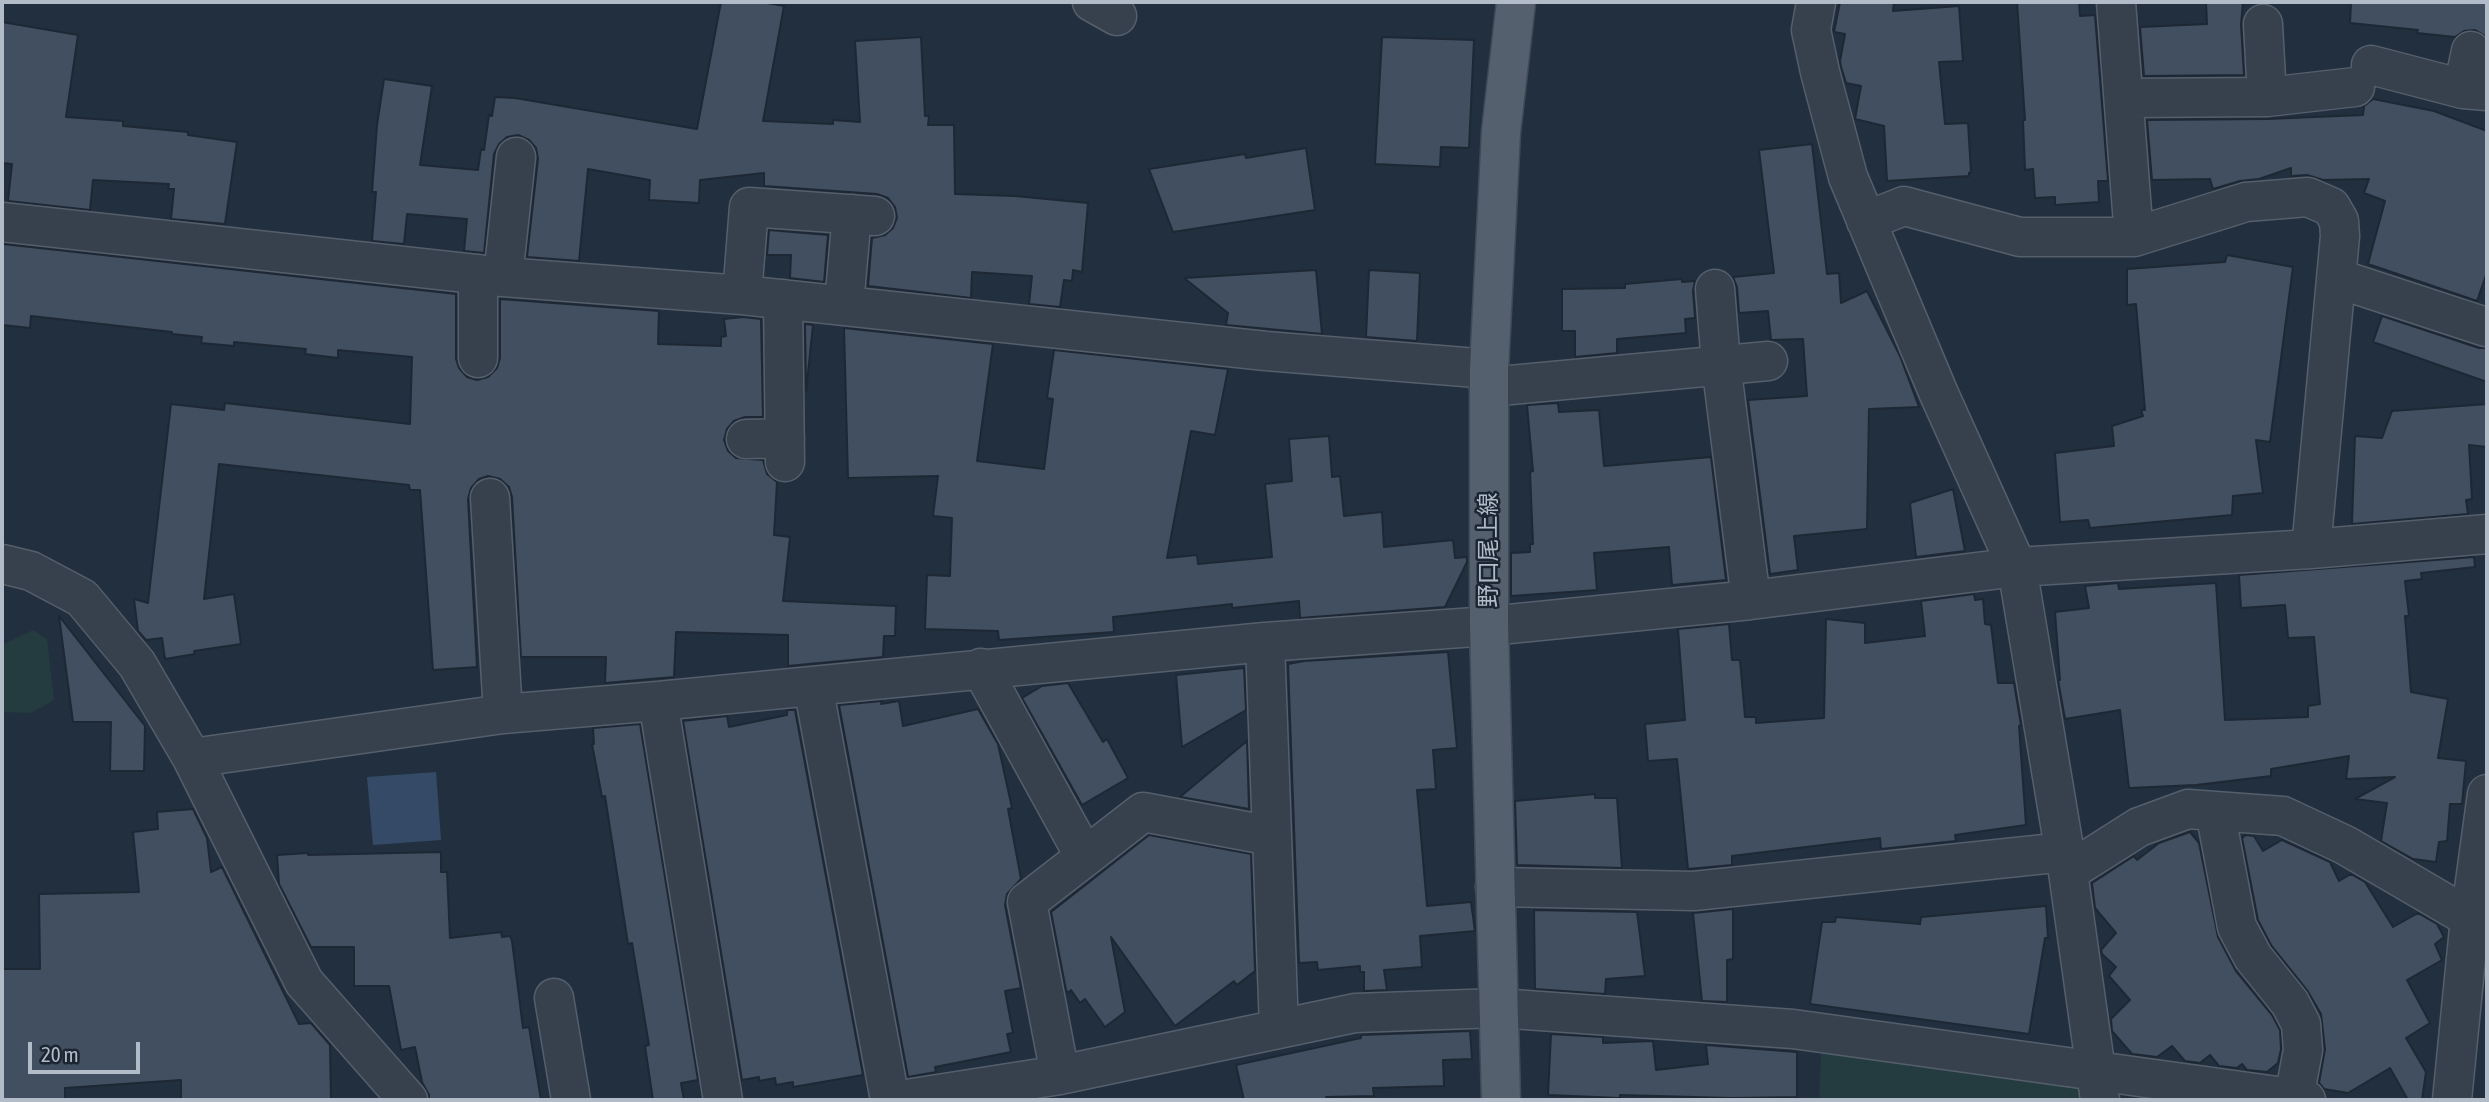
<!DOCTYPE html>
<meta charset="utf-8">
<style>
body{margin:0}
#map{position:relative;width:2489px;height:1102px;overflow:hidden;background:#222f3e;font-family:"Asap Condensed",sans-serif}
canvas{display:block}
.frame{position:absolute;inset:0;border:4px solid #b2bcc9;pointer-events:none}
.scale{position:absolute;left:28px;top:1042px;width:112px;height:32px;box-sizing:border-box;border:4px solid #b2bcc9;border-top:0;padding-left:9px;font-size:21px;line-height:24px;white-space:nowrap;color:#b2bcc9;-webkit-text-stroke:5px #1c2633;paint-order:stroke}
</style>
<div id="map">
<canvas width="2489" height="1102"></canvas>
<div class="frame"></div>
<div class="scale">20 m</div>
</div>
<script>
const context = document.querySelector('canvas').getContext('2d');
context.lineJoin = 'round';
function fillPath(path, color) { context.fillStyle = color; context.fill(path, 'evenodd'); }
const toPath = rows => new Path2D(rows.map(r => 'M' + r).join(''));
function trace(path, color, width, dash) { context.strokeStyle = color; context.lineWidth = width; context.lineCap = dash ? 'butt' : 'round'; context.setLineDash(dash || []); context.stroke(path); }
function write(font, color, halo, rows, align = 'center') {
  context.font = font + ' "Asap Condensed","Noto Sans JP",sans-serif'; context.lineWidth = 5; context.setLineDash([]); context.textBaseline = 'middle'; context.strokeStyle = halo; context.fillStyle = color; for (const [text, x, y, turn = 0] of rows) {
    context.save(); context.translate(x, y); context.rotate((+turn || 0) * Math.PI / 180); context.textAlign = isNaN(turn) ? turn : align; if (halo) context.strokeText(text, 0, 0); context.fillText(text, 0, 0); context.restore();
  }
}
fillPath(toPath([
 [33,630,47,639,54,699,48,704,30,713,2,712,2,645],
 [1821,1051,2083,1084,2085,1100,1819,1100]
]), '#243c3f');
fillPath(toPath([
 [436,772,441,840,373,845,367,777]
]), '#354a66');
const building = toPath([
 [721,2,762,2,784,6,763,121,833,124,833,120,860,122,855,41,921,37,925,116,929,116,928,125,954,125,955,194,1015,196,1088,203,1082,272,1073,270,1072,281,1064,280,1060,307,1029,304,1032,276,972,272,971,298,868,286,872,238,885,235,893,228,897,218,895,207,888,198,877,194,764,186,764,173,700,180,699,203,649,200,650,180,588,169,579,261,527,257,538,159,536,148,529,140,518,135,507,137,499,144,494,154,484,253,464,251,467,219,407,214,404,244,372,241,376,192,372,192,377,125,384,79,432,86,420,165,478,170,481,149,484,150,489,115,492,116,495,97,515,98,697,129,721,2],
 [1840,2,1894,2,1893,11,1959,6,1963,61,1939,62,1945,124,1968,123,1971,172,1969,173,1969,176,1887,181,1884,126,1855,119,1861,86,1846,83,1841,67,1840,61,1845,34,1834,32,1840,2],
 [2017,2,2079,2,2080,16,2095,15,2108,181,2098,181,2099,202,2055,205,2055,197,2035,198,2033,169,2025,170,2023,120,2025,120,2017,2],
 [2206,2,2243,2,2241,25,2244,75,2144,76,2140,27,2207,24,2206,2],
 [2351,2,2487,2,2487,37,2475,30,2464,31,2455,37,2417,33,2418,30,2350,23,2351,2],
 [2,22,78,35,66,117,123,121,123,126,188,132,188,135,237,142,225,224,171,219,174,189,168,189,169,184,93,180,90,210,8,201,12,164,2,163,2,22],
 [1382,37,1474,40,1469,148,1441,147,1440,167,1375,164,1382,37],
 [2373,99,2434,111,2487,131,2487,272,2477,301,2368,264,2385,201,2364,193,2369,179,2323,180,2307,175,2291,176,2291,168,2259,179,2240,181,2213,189,2210,179,2152,180,2147,120,2267,119,2363,115,2364,106,2373,99],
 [1812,144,1827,274,1839,273,1841,303,1867,291,1900,356,1919,407,1869,409,1867,529,1794,536,1798,570,1770,574,1748,400,1807,396,1803,339,1771,340,1768,311,1739,313,1737,287,1733,277,1774,273,1759,150,1812,144],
 [1306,148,1315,210,1173,232,1149,169,1245,154,1246,158,1306,148],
 [769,230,828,235,824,282,790,278,791,255,767,255,769,230],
 [3,244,456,294,456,359,459,368,467,377,477,380,488,377,497,368,500,358,500,299,659,311,658,344,721,346,721,337,726,336,724,319,743,317,761,319,763,417,745,417,734,421,727,429,724,440,728,451,736,458,763,460,767,474,777,482,774,535,790,537,783,601,896,606,895,636,884,636,883,657,788,666,788,635,676,632,674,677,605,683,606,657,521,657,512,497,509,487,500,479,488,476,479,479,471,488,468,499,477,667,433,670,420,490,410,490,409,485,219,464,204,599,234,594,241,644,194,651,195,654,165,659,162,638,146,640,138,631,134,599,148,603,171,404,224,410,225,403,410,424,412,357,338,350,338,358,305,354,306,349,234,342,234,346,201,343,202,337,172,334,172,332,31,316,30,328,2,325,3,244],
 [2227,255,2293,267,2270,442,2256,440,2263,493,2233,496,2232,515,2090,528,2088,520,2060,522,2055,453,2114,446,2112,426,2143,416,2141,410,2145,410,2136,304,2127,305,2127,269,2225,262,2227,255],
 [1316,270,1322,334,1226,325,1228,313,1184,278,1316,270],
 [1369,270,1420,273,1417,341,1366,337,1369,270],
 [1682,279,1682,282,1695,281,1693,291,1695,318,1685,319,1686,333,1617,339,1617,353,1575,357,1575,331,1562,331,1562,289,1625,288,1625,284,1682,279],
 [2382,316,2479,348,2487,348,2487,382,2373,342,2382,316],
 [805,324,813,325,806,392,805,324],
 [844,328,993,344,977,461,1044,469,1053,399,1047,398,1054,350,1228,369,1215,435,1191,431,1167,558,1197,555,1198,564,1272,557,1265,484,1292,481,1289,439,1329,436,1332,477,1340,476,1344,516,1382,512,1384,547,1453,540,1455,558,1467,557,1467,562,1445,607,1300,618,1299,601,1232,608,1232,604,1113,617,1114,632,999,640,998,631,925,629,927,575,950,576,952,518,933,516,938,476,848,478,844,328],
 [1558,403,1559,412,1599,410,1604,466,1711,457,1726,580,1672,585,1669,547,1594,553,1597,590,1511,596,1511,553,1530,552,1530,544,1533,544,1530,472,1533,471,1527,405,1558,403],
 [2487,404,2487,447,2469,445,2472,499,2466,500,2468,514,2352,524,2355,436,2382,438,2392,411,2487,404],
 [1953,489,1965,551,1916,557,1910,503,1953,489],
 [2474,557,2475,567,2421,573,2422,579,2405,581,2409,616,2405,616,2411,692,2448,699,2438,758,2466,761,2462,804,2450,804,2447,841,2439,842,2436,862,2413,859,2381,841,2387,803,2355,799,2395,777,2346,779,2349,756,2271,769,2271,776,2196,785,2129,788,2120,710,2065,719,2058,680,2060,680,2055,612,2089,608,2085,586,2118,583,2119,589,2216,583,2225,720,2308,717,2308,706,2320,704,2314,637,2288,638,2285,605,2241,608,2239,575,2474,557],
 [1974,594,1975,600,1983,599,1985,624,1991,625,1998,683,2014,683,2021,725,2019,726,2026,825,1955,835,1956,841,1881,849,1880,838,1732,856,1732,865,1688,869,1677,759,1648,761,1645,724,1685,720,1678,629,1729,624,1732,660,1740,660,1745,717,1756,717,1756,723,1824,718,1826,619,1865,623,1865,643,1925,636,1921,601,1974,594],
 [59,616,145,726,144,771,110,771,111,722,73,722,59,616],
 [1448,652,1457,748,1433,750,1436,789,1417,790,1427,906,1471,902,1475,931,1420,936,1422,967,1384,970,1387,990,1364,991,1364,972,1360,972,1360,966,1318,970,1317,962,1299,963,1288,664,1304,661,1448,652],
 [1244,668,1246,710,1182,747,1176,675,1244,668],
 [1068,683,1103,742,1107,739,1128,778,1082,805,1022,698,1042,686,1068,683],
 [882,701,881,704,899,701,903,726,978,709,998,744,1012,808,1008,809,1021,879,1007,894,1005,905,1021,988,1005,991,1013,1033,1007,1034,1011,1052,935,1067,936,1072,908,1077,839,705,882,701],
 [787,710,795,710,863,1075,793,1087,793,1082,776,1085,775,1078,759,1081,759,1077,742,1080,683,721,727,716,729,727,787,715,787,710],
 [640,724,698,1080,681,1083,684,1100,653,1100,645,1046,649,1045,632,943,628,944,605,796,602,797,592,744,594,744,593,728,640,724],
 [1247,741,1249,809,1180,797,1247,741],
 [1595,794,1595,798,1617,798,1622,868,1517,865,1515,801,1595,794],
 [193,809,207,838,211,872,222,867,299,1024,311,1023,330,1045,331,1100,181,1100,181,1080,65,1088,65,1100,2,1100,2,969,40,969,39,894,139,892,133,832,158,829,157,812,193,809],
 [2190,832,2199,843,2218,937,2236,971,2272,1015,2280,1030,2281,1049,2278,1063,2267,1072,2247,1070,2242,1064,2237,1068,2219,1066,2210,1055,2200,1063,2185,1061,2172,1046,2157,1057,2132,1054,2112,1031,2111,1019,2130,1000,2109,976,2116,967,2102,954,2101,950,2116,933,2095,908,2092,883,2134,856,2137,860,2159,843,2190,832],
 [1149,835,1251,854,1255,971,1237,985,1234,981,1175,1026,1111,937,1125,1012,1105,1027,1085,999,1080,1003,1071,990,1068,993,1066,990,1051,912,1149,835],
 [2246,835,2254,836,2263,851,2282,840,2330,862,2339,881,2351,874,2365,882,2393,927,2418,913,2437,924,2444,937,2435,944,2442,960,2407,980,2430,1023,2406,1038,2426,1072,2422,1100,2408,1100,2390,1068,2348,1093,2324,1089,2319,1083,2325,1049,2321,1014,2307,990,2271,945,2258,920,2242,838,2246,835],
 [441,852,441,872,447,872,450,938,501,932,502,937,510,936,512,941,523,1028,529,1027,541,1100,429,1100,429,1095,422,1082,415,1047,401,1050,389,986,354,986,354,947,311,947,279,884,277,855,308,853,308,855,441,852],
 [2046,906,2048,938,2045,938,2029,1034,1810,1004,1822,922,1835,922,1836,917,1920,924,1921,917,2046,906],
 [1733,909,1733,959,1727,960,1727,1002,1702,1001,1693,913,1733,909],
 [1534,910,1637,912,1645,976,1606,979,1605,994,1535,989,1534,910],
 [1470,1031,1472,1059,1443,1060,1444,1086,1373,1088,1374,1096,1326,1097,1327,1100,1244,1100,1236,1065,1361,1038,1361,1035,1470,1031],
 [1551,1034,1603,1037,1603,1043,1653,1041,1656,1070,1708,1064,1706,1045,1797,1052,1797,1097,1732,1098,1620,1095,1620,1098,1548,1095,1551,1034]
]);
fillPath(building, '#414f60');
trace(building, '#1e2835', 2);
const minor = toPath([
 [1092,2,1117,16],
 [1816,2,1811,30,1820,72,1848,177,1939,394,2017,567,2068,872,2100,1100],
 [2116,2,2134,237],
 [2263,24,2267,97],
 [2371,65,2463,89,2487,91],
 [2463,89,2471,51],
 [2125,98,2267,97,2355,87],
 [1866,221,1904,206,2020,237,2134,237,2246,202,2308,197,2331,207,2339,221,2340,236,2311,549],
 [2,222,503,277,742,295,1266,351,1489,369],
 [503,277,516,157],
 [2336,278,2486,327],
 [1715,289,1721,364,1751,600],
 [742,295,749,207,875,216],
 [783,299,785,462],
 [844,305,852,214],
 [478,358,478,274],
 [1489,387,1768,361],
 [746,439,785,438],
 [490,498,503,714],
 [2,564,31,571,82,598,137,664,192,758,304,982,408,1100],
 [1265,642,1279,1029],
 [981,668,1085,857],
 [813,686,890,1100],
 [658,701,723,1100],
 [192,758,503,714,658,701,1265,642,1489,626,1751,600,2017,567,2311,549,2487,534],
 [2215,811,2237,927,2253,957,2290,1003,2301,1024,2303,1050,2294,1098],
 [2068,872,2139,827,2188,809,2283,816,2345,845,2470,918],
 [1495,887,1694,891,2064,852],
 [554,998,571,1100],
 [1060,1075,1027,902,1143,812,1272,836],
 [900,1100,1060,1075,1355,1013,1498,1008,1793,1029,2306,1100],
 [2452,1100,2470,918,2487,794]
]);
const major = toPath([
 [1501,1100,1489,626,1489,369,1501,132,1516,2]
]);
trace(minor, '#555f6c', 41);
trace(major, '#404a57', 41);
trace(minor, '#37414e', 38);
trace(major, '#54606e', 38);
write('23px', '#b2bcc9', '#1c2633', [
 ["野口尾上線",1489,550,-90]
]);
</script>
